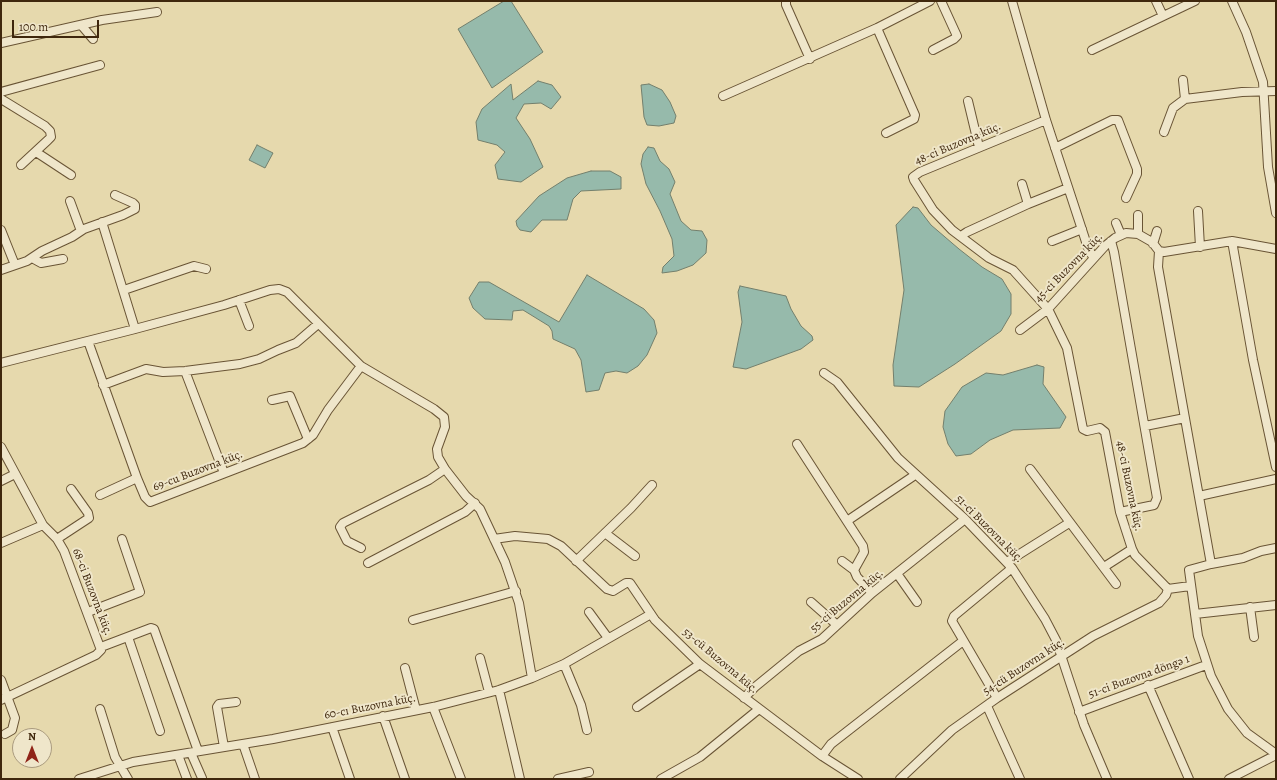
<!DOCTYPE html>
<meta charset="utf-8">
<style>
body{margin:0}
#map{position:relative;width:1277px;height:780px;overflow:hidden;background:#e6d9ad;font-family:Alegreya,serif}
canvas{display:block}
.frame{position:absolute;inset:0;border:2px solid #3f270d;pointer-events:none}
.north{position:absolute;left:12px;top:728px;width:40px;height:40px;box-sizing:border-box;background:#efe6ca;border:1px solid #a99a7e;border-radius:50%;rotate:0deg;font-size:11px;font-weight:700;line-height:16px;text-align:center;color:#3f270d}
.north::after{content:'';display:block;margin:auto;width:14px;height:18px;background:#8f2418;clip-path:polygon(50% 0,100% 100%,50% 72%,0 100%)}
.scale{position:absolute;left:12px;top:20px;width:87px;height:18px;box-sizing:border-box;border:2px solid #3f270d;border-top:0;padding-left:5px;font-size:12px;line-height:14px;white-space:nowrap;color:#3f270d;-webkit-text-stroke:3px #efe6ca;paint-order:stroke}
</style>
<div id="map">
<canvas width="1277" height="780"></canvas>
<div class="frame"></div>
<div class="north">N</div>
<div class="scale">100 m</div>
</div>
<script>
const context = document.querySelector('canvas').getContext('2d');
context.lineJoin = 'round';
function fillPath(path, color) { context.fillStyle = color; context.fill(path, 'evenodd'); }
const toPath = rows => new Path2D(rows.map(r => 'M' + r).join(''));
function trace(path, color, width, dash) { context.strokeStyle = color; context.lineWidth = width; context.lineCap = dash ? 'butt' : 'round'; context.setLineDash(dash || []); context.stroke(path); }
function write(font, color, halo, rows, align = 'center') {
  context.font = font + ' Alegreya,serif'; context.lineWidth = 4; context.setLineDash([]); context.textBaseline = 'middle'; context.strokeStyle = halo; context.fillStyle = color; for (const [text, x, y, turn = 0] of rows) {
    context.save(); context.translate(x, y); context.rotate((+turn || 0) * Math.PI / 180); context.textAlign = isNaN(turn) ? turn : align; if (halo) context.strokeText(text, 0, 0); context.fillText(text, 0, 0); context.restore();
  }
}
const water = toPath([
 [504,1,511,1,543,52,492,88,458,29,504,1],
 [538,81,552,85,561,97,551,109,541,103,524,104,516,118,530,139,543,167,521,182,498,179,495,165,505,152,497,145,478,140,476,122,482,109,511,84,513,100,538,81],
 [649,84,662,90,670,102,676,116,674,123,659,126,647,125,644,117,641,85,649,84],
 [257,145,273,153,265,168,249,160,257,145],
 [648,147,654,148,660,161,669,169,675,182,670,194,681,221,691,230,702,231,707,240,706,253,693,265,677,271,662,273,663,267,674,256,672,239,660,211,646,184,641,164,643,154,648,147],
 [591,171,610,171,621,177,621,189,581,191,573,199,567,220,542,220,531,232,520,230,517,226,516,221,539,196,567,178,591,171],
 [913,207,918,208,931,225,959,249,982,267,1002,279,1011,294,1011,314,1001,331,955,364,919,387,894,386,893,365,904,290,896,225,913,207],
 [587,275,644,309,654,320,657,333,647,355,638,366,627,373,616,371,605,373,599,390,586,392,581,360,575,349,553,339,552,331,549,326,523,310,513,311,512,320,485,319,473,308,469,298,479,282,489,282,559,322,587,275],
 [740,286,786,296,791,309,801,326,812,336,813,340,801,349,746,369,733,367,742,322,738,292,740,286],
 [1037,365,1044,367,1043,384,1066,417,1060,428,1013,430,990,440,971,454,956,456,948,444,943,427,945,411,962,387,986,373,1003,375,1037,365]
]);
fillPath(water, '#96baab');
trace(water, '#737f6c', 1);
const minor = toPath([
 [786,1,786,5,810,59],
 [1012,1,1046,120,1088,248,1093,257],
 [1156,1,1163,16],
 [1232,1,1246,32,1263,82,1268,167,1276,213],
 [82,26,93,39],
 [877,28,915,115,914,119,886,133],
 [1,43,102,20,157,12],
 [933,50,954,39,957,36,941,1],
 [1092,50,1195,1],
 [1183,80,1185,99],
 [1,92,100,65],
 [723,96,877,28,930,1],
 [1,99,45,126,50,131,51,137,48,140,21,165],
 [968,101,979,147],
 [1046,120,920,172,913,177,914,180,933,210,952,230,989,258,1013,270,1048,309,1067,348,1083,429,1087,431,1100,428,1105,432,1120,512,1132,549,1135,555,1168,589,1190,586],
 [1164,132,1173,108,1185,99,1242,92,1276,91],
 [1055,148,1112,120,1118,120,1137,169,1137,174,1126,198],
 [36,152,71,175],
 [1022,184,1028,204],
 [70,201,81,231],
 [1198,211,1200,247],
 [102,222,135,329],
 [1116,223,1121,235],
 [1,230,15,265],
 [1138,234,1138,215],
 [961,236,967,232,1028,204,1068,188],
 [1052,241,1082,229],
 [1111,241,1114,252,1157,498,1154,505,1120,512],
 [1232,241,1253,360,1276,467],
 [1153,244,1157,231],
 [1159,251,1158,267,1211,564,1189,570,1198,636,1211,676,1228,709,1247,733,1276,754],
 [32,258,41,263,63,259],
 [1,270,27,261,42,251,72,237,84,229,123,215,135,209,135,205,133,203,115,195],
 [124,290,194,266,206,269],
 [239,300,249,326],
 [1020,330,1048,309,1105,246,1115,238,1126,233,1138,234,1152,242,1159,251,1164,252,1232,241,1276,249],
 [88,341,137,478,145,497,150,502,303,443,313,435,328,410,361,366],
 [1,363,135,329,224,305,270,290,279,289,287,292,361,366,434,409,444,417,445,427,437,449,438,457,445,469,466,496,480,509,505,562,519,603,532,678],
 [185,371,224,473],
 [824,373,837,382,898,458,965,519,1012,568,1045,619,1056,640,1084,725,1107,779],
 [103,385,146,369,163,372,185,371,240,364,259,359,278,350,296,343,318,324],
 [272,400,290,396,308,439],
 [1145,426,1185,418],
 [797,444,863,546,864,552,854,570,857,577,872,593],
 [1,447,43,525,57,539,64,551,101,650,96,655,1,700],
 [1030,469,1116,584],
 [1,481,15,474],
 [100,495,137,478],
 [1199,496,1276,479],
 [847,521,915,475],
 [605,533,635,556],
 [57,539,89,518,88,513,71,489],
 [494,539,515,536,548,539,561,546,607,589,613,591,626,583,630,583,655,620,700,664,822,756,858,779],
 [1,543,43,525],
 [361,548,347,541,340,527,343,523,429,480,445,469],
 [576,561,631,508,652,485],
 [842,561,854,570],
 [1007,562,1069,523],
 [368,563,465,512,475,503],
 [1211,564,1243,558,1261,551,1276,548],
 [1104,567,1132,549],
 [898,575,917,602],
 [811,602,837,625],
 [1250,607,1254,637],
 [88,612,140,592,122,539],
 [589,612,608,638],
 [1195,614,1276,605],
 [413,620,516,591],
 [128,637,160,731],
 [101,647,151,628,154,629,198,751],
 [480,658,489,692],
 [564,664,581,705,587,730],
 [405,668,416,710],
 [1,680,15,718,12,730,5,734],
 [1148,685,1189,779],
 [499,690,520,779],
 [744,698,755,687,799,651,822,639,872,593,965,519],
 [997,698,952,621,954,616,1012,568],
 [987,706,1020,779],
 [433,707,461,779],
 [637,707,700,664],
 [100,709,115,757,128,779],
 [1079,712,1206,665],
 [383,716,405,779],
 [332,727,350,779],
 [243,744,255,779],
 [224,747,217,707,219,704,236,702],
 [191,753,202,778],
 [178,755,187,779],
 [822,756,831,744,963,641],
 [79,779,133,762,273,739,433,707,499,690,532,678,564,664,651,614],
 [558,779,589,772],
 [661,779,700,757,759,709],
 [900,779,952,730,997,698,1093,636,1159,603,1166,595,1168,589],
 [1229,779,1276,755]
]);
trace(minor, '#695435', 10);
trace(minor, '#efe6ca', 8);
write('12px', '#3f270d', '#efe6ca', [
 ["48-ci Buzovna küç.",958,144,-23],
 ["45-ci Buzovna küç.",1069,268,-46],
 ["69-cu Buzovna küç.",198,471,-21],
 ["48-ci Buzovna küç.",1129,486,78],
 ["51-ci Buzovna küç.",989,529,45],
 ["68-ci Buzovna küç.",92,592,69],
 ["55-ci Buzovna küç.",847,601,-40],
 ["53-cü Buzovna küç.",720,661,40],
 ["54-cü Buzovna küç.",1024,667,-33],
 ["51-ci Buzovna döngə 1",1139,677,-20],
 ["60-cı Buzovna küç.",370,707,-11]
]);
</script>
